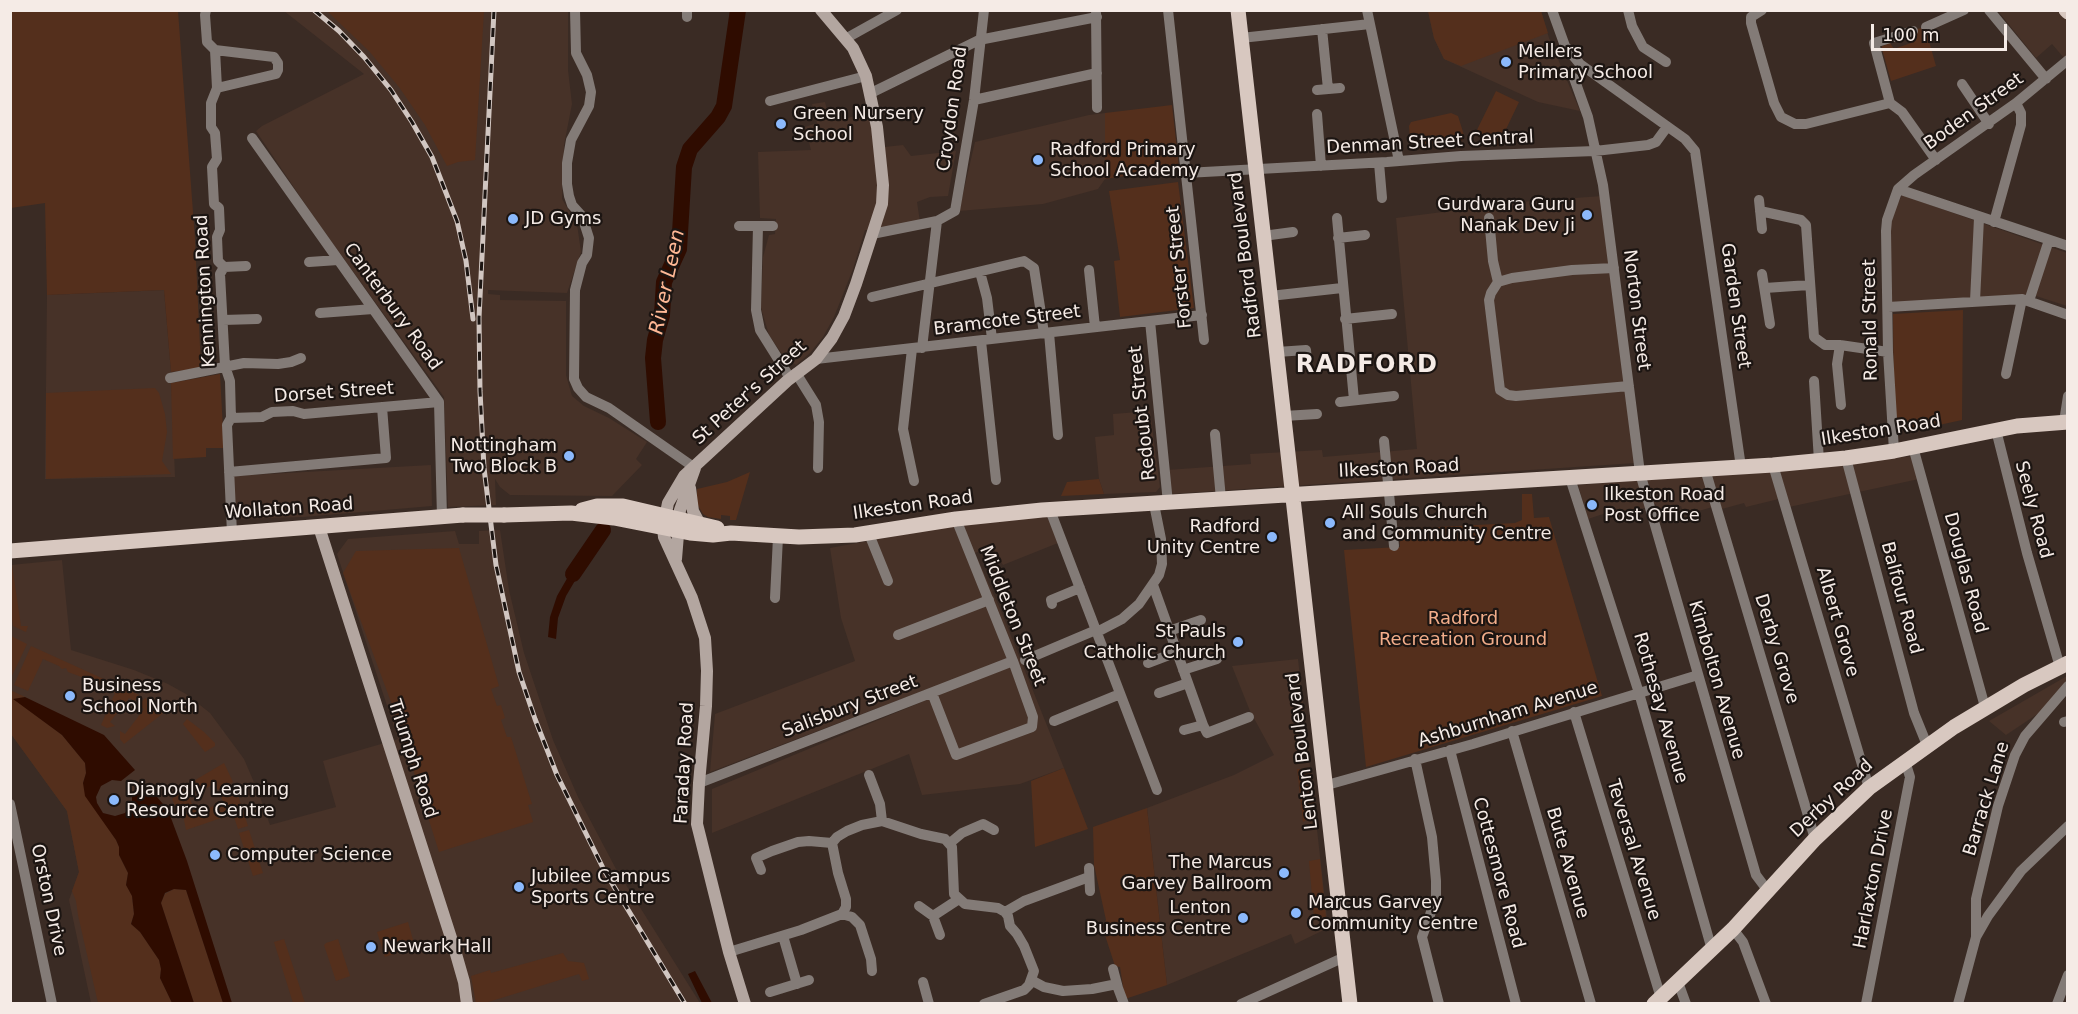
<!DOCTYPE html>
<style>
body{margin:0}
#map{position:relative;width:2078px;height:1014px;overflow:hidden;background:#3a2b24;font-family:"DejaVu Sans",sans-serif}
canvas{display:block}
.frame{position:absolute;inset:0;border:12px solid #f5ebe6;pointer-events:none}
.scale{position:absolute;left:1871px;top:24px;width:136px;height:27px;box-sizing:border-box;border:3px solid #f5ebe6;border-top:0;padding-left:8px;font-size:18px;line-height:21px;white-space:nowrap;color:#f5ebe6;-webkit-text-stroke:4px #1c1512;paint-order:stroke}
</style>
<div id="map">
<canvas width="2078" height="1014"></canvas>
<div class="frame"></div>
<div class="scale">100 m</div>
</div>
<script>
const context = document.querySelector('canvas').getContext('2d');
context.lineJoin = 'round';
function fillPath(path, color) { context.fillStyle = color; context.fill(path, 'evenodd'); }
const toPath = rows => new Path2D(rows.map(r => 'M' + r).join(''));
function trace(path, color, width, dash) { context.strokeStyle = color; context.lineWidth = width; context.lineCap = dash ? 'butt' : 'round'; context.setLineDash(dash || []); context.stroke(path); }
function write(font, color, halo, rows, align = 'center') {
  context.font = font + ' "DejaVu Sans",sans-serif'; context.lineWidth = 4.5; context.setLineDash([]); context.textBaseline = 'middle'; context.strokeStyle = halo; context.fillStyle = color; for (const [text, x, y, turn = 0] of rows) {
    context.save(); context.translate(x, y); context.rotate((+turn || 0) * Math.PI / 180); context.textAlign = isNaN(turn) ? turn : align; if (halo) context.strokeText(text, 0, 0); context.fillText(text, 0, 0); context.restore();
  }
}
fillPath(toPath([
 [284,11,568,11,568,70,572,104,564,145,562,199,577,224,581,252,567,293,488,290,488,294,500,295,500,300,566,301,566,375,572,396,584,406,609,418,647,442,636,459,642,465,612,496,510,495,500,487,495,479,496,505,448,507,444,397,318,223,256,131,262,126,364,74],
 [1428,11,1541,11,1549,38,1580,111,1538,102,1444,59,1434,38],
 [1998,11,2067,11,2067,55,2064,58,2052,44,2036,58],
 [825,102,827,110,837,109,842,120,869,111,875,148,903,145,911,156,956,151,948,196,930,197,917,202,920,222,882,231,865,230,853,269,834,317,823,337,810,353,796,365,784,357,769,335,761,308,763,257,769,235,775,234,776,219,760,218,758,152,811,150,805,127,817,123,812,104],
 [1105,113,1105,179,1098,189,1043,204,959,211,975,142,1089,115],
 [1902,195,2067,253,2067,306,2033,295,1891,304,1889,221],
 [1602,196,1636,463,1169,494,1167,470,1251,464,1250,454,1322,450,1323,457,1417,449,1396,218,1520,202],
 [164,290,171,372,175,477,45,479,47,295],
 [1150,411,1160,487,1156,492,1104,494,1099,479,1095,437,1114,435,1113,414],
 [1914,456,1919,479,1789,507,1787,497,1746,507,1744,503,1722,509,1720,505,1684,515,1681,506,1658,513,1656,504,1617,517,1615,510,1588,519,1578,485,1773,470],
 [431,465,432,506,303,517,235,519,233,476],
 [1048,517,1058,543,1003,565,992,546,975,553,1001,611,1064,768,1020,784,922,795,909,754,712,833,712,789,929,699,925,690,710,772,715,714,855,661,841,618,830,548,978,521],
 [500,530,509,590,524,653,553,740,578,797,616,869,700,1003,91,1003,69,900,79,872,67,811,11,734,11,565,62,560,71,650,134,670,168,684,186,694,210,713,244,759,259,794,270,825,336,807,323,761,398,739,337,554,348,539,455,531,459,544,479,544,479,531],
 [1298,659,1328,928,1295,944,1291,934,1167,985,1147,808,1234,775,1274,755,1250,711,1232,666],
 [2067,676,2067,686,2048,707,2006,735,1989,721]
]), '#473228');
fillPath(toPath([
 [10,11,178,11,195,239,201,368,171,372,164,290,47,295,45,203,11,208],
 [327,11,484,11,475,160,458,162,447,166,425,125,399,87,369,51],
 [1428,11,1541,11,1548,33,1461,66,1444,59,1434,38],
 [1925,27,1936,66,1891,81,1882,49,1882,46,1890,43,1894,49,1911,43,1917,29],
 [1496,91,1519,102,1498,146,1475,134],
 [1172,105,1179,168,1105,179,1105,113],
 [1451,113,1458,116,1464,135,1463,140,1457,142,1419,145,1410,138,1409,126,1411,122],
 [1178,182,1194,308,1120,317,1114,261,1120,260,1109,191],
 [1963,310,1962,420,1907,432,1894,422,1893,314],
 [220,374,224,448,206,448,206,457,173,459,171,383],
 [155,388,159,393,165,414,167,432,162,461,171,474,46,479,46,393],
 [750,472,736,520,730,520,730,516,721,515,721,519,708,517,703,514,697,504,697,489,727,482],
 [1099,479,1104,494,1061,496,1067,482],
 [1522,494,1532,494,1534,518,1549,517,1602,696,1366,767,1344,550,1400,547,1399,529,1515,523,1522,520],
 [459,548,499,686,491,689,497,706,501,705,505,718,501,720,507,737,511,737,532,804,528,805,533,822,439,852,397,718,343,573,356,551],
 [12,565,21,626,28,626,26,632,13,626,10,607,10,567],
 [11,636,27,644,11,678],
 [31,646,139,695,134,701,129,698,110,722,115,726,107,728,101,725,115,693,100,685,96,685,94,681,90,683,87,679,68,672,66,668,62,669,59,666,43,659,28,691,14,685],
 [10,690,25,697,14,699,62,735,85,763,86,773,83,783,100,816,116,840,119,847,119,855,128,873,126,885,132,896,134,914,131,924,140,932,159,960,161,969,160,978,172,1003,98,1003,78,915,76,901,72,891,79,872,67,811,11,734],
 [145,698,165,708,162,714,124,744,120,739,120,731,125,734,144,709,139,705],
 [187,719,204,732,215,743,215,746,205,752,183,724],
 [224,763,233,782,218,790,214,784,189,797,192,804,186,807,176,807,172,799,197,779],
 [1064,768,1088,829,1035,847,1031,781],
 [1297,769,1306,769,1307,772,1311,771,1316,818,1308,819,1303,822],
 [235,786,248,826,238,829,233,814,186,830,184,820,188,811,194,808,198,814,223,801,220,794],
 [1147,808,1167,985,1125,999,1120,967,1115,966,1103,929,1106,920,1094,865,1093,827],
 [249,830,263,873,253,876,239,833],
 [1320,859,1326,917,1314,918,1309,861],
 [174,889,186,890,223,1003,194,1003,161,903,165,894],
 [408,922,415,947,385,957,377,932],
 [284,939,305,1003,293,1003,274,942],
 [338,939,350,976,336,981,324,945,326,943],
 [563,953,568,961,584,963,589,979,582,981,579,974,485,1003,476,1004,471,976,490,970,491,973]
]), '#542f1c');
fillPath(toPath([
 [581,554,589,557,566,596,558,618,556,639,548,637,550,617,557,596],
 [25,697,104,735,135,770,121,781,112,780,101,786,96,797,97,803,103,813,115,816,125,813,132,803,132,795,147,785,168,810,187,861,232,1003,223,1003,186,890,174,889,165,893,161,903,194,1003,172,1003,160,978,161,969,159,960,140,932,131,924,134,914,132,896,126,885,128,873,119,855,119,847,116,840,85,796,83,783,86,773,85,763,62,735,13,699],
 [695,971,712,1003,702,1003,688,974]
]), '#2f0c00');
trace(toPath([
 [658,422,653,358,655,340,662,315,664,282,679,249,684,167,690,149,718,117,724,106,738,10],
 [573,574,603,530]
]), '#2f0c00', 16);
trace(toPath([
 [206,10,205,15,207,42,215,50,217,88,211,103,211,127,215,133,217,159,212,167,214,204,219,208,220,230,217,237,218,261,224,267,220,274,225,366,230,381,231,418,227,425,232,533],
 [575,10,576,53,587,75,591,92,589,106,571,140,567,163,567,184,569,196,572,205,582,216,589,238,587,255,582,263,575,290,574,379,578,388,586,397,609,408,695,468],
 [1168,10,1204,340],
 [1367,10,1399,161],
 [1552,10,1565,46,1580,64,1685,139,1695,151,1741,467],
 [1628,10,1632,26,1643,47,1666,62],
 [1762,10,1751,17,1751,23,1774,103,1781,117,1795,124,1806,124,1890,103,1902,112,1936,160],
 [1989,10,2046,79],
 [1096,13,1097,108],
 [687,17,687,10],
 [1926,27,1964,10],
 [1322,29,1328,89],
 [1241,38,1370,24],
 [845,39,897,10],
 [215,50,274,57,278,63,278,70,276,74,217,88],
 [1574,78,1588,117,1603,185,1640,473,1756,875,1768,891],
 [1962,84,1989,124],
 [1317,90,1340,88],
 [871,93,979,40,1097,17],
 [974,100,1097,73],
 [770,101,866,76],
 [1890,103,1874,43,1913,31],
 [1317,114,1321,166],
 [252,138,439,402,442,517],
 [1379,163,1382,198],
 [1186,173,1387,162,1461,156,1595,151,1648,145,1656,142,1667,127],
 [1898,189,2068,246],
 [1759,200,1762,229],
 [1760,211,1801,220,1806,225,1814,337,1825,345,1840,345,1888,352],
 [1337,218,1354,400],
 [1489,218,1493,261,1498,282],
 [1994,222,2021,125,2021,113,2016,103],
 [739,226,773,226],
 [758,226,756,310,760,330,790,378],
 [872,234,937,221,955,211,974,100,984,10],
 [1263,236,1293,232],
 [1338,238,1365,235],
 [309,262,338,260],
 [224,267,246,266],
 [1614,268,1572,270,1512,278,1498,282,1491,293,1489,300,1500,390,1508,395,1516,396,1629,386],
 [1089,270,1095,327],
 [980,272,987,298,992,339],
 [1762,274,1770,324],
 [1765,288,1809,285],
 [1270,296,1342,288],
 [872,297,1024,261,1034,268,1044,333],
 [1975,301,1979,218],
 [2029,301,2049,240],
 [1888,307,2022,299,2068,315],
 [320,313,373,309],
 [1345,319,1392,314],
 [223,320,257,319],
 [1150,321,1168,503],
 [1049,333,1058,435],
 [981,341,996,480],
 [1840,345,1837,364,1841,405],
 [922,348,937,221],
 [912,349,903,429,914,481],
 [1277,352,1306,350,1307,361],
 [816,359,1202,315],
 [796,373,816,405,819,422,818,468],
 [2006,374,2022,299],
 [170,378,244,363,278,364,291,362,301,358],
 [1814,381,1819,461],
 [1340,402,1394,396],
 [1284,416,1317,414],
 [231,418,262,417,272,412,293,411,304,414,439,402],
 [2064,422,2068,396],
 [1996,430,2027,553,2060,667],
 [1215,434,1221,499],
 [1384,441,1394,546],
 [1913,447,1985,707],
 [1894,451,1888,352,1886,231,1887,220,1898,189,1914,175,2016,103,2068,60],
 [1846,458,1914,713,1927,745],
 [1773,465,1869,788],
 [1705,469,1815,839],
 [229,472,386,458,382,407],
 [1570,478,1639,693,1712,950],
 [1050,510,1157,790],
 [869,534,888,581],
 [1153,585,1203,725],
 [775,598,778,537],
 [1052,604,1051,600,1080,588],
 [1169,631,1201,620],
 [1097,632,1122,619,1139,604,1159,575,1162,564,1161,539,1154,504],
 [898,635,989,600],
 [1025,660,1096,630],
 [1148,663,1177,652],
 [1183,670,1217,659],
 [932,693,956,755,1032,727,1033,717,1013,661,956,519],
 [1159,693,1188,683],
 [1574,712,1661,998],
 [1054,721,1120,694],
 [2064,722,2068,721],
 [1184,730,1203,725,1207,733,1249,717],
 [1512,731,1591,1004],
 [1450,750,1516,1004],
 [1415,759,1432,837,1436,881,1436,898,1422,937,1439,1004],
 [869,775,880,804,882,821],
 [699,783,1013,661],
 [1327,785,1473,744,1698,675],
 [10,804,52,1004],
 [950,843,962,833,983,824,994,830],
 [1089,868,1090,891],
 [761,870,756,858,772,851,798,842,809,841,832,843],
 [919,906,933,916,940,935],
 [1005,912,1024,901,1089,877],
 [842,914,852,917,860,925,871,959,872,971],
 [933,916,959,899],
 [1733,929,1743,942,1766,1004],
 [783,936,797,984],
 [1976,937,1976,899,1998,806,2015,755,2025,736,2068,686],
 [729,952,801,930,842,914,846,907,846,899,838,873,832,843,837,837,847,831,862,825,882,821,921,834,945,839,952,847,954,894,965,904,998,908,1005,912,1008,916,1010,926,1017,934,1024,946,1034,971,1029,985,1024,990,984,1004],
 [1113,969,1118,988,1124,1004],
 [1031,980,1044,987,1063,991,1092,989,1117,984],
 [923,982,929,1004],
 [1678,982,1686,1004],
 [770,992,809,980],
 [1241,1004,1338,960,1345,958],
 [1866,1004,1910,777,1905,761],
 [1958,1004,1976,937,1988,916,2021,871,2068,826],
 [2057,1004,2068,975]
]), '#837b77', 10);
trace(toPath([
 [690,488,693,511,700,524],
 [319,527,454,947,464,982,467,1004],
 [676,559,680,510,695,468],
 [745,1004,729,952,697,824,699,783,706,706,707,671,705,638,692,598,664,537,663,528,668,503,684,476,787,381,816,359,832,338,844,316,856,284,882,204,883,185,877,127,866,76,853,48,821,10]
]), '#b3a6a0', 12);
trace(toPath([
 [1238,10,1350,1004],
 [2066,10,2068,12],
 [582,510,597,506,623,506,717,528],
 [504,515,571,513,614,518,690,533,713,535,731,533,799,537,855,535,956,519,1042,510,1773,465,1846,458,1894,451,2017,426,2068,422],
 [10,551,463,515],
 [1654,1004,1733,929,1815,839,1869,788,1954,727,2024,685,2068,663]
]), '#d8c8c0', 15);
const rail = toPath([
 [314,10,339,31,364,57,391,90,412,122,432,157,457,221,466,261,473,319],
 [494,10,479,318,480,391,484,468,496,565,519,672,535,719,557,775,604,870,685,1004]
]);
trace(rail, '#d1c6c1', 5);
trace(rail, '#1c1512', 3, [9]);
trace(toPath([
 [463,515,504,515]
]), '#d8c8c0', 15);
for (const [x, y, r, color] of [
 [1506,62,6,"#8bb9fc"],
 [781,124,6,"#8bb9fc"],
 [1038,160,6,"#8bb9fc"],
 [1587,215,6,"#8bb9fc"],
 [513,219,6,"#8bb9fc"],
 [569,456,6,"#8bb9fc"],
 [1592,505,6,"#8bb9fc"],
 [1330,523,6,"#8bb9fc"],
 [1272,537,6,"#8bb9fc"],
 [1238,642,6,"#8bb9fc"],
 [70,696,6,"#8bb9fc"],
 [114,800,6,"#8bb9fc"],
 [215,855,6,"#8bb9fc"],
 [1284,873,6,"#8bb9fc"],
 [519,887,6,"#8bb9fc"],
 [1296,913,6,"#8bb9fc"],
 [1243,918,6,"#8bb9fc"],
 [371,947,6,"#8bb9fc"]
]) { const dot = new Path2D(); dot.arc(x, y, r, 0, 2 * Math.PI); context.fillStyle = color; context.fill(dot); trace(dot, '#1c1512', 2); }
write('18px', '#f5ebe6', '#1c1512', [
 ["Mellers",1518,52],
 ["Primary School",1518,73],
 ["Green Nursery",793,114],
 ["School",793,135],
 ["Radford Primary",1050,150],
 ["School Academy",1050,171],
 ["Gurdwara Guru",1575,205,"right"],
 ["Nanak Dev Ji",1575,226,"right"],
 ["JD Gyms",525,219],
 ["Nottingham",557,446,"right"],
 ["Two Block B",557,467,"right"],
 ["Ilkeston Road",1604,495],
 ["Post Office",1604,516],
 ["All Souls Church",1342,513],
 ["and Community Centre",1342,534],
 ["Radford",1260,527,"right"],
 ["Unity Centre",1260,548,"right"],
 ["St Pauls",1226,632,"right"],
 ["Catholic Church",1226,653,"right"],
 ["Business",82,686],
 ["School North",82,707],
 ["Djanogly Learning",126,790],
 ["Resource Centre",126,811],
 ["Computer Science",227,855],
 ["The Marcus",1272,863,"right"],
 ["Garvey Ballroom",1272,884,"right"],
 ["Jubilee Campus",531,877],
 ["Sports Centre",531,898],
 ["Marcus Garvey",1308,903],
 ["Community Centre",1308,924],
 ["Lenton",1231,908,"right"],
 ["Business Centre",1231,929,"right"],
 ["Newark Hall",383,947]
], 'left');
write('18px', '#f5ebe6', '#1c1512', [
 ["Croydon Road",953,109,-82],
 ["Boden Street",1974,112,-36],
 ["Denman Street Central",1430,143,-3],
 ["Radford Boulevard",1246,255,-97],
 ["Forster Street",1180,267,-96],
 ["Kennington Road",206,291,-93],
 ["Garden Street",1735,306,82],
 ["Canterbury Road",392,307,54],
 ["Norton Street",1636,310,83],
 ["Ronald Street",1871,320,-91],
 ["Bramcote Street",1007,321,-7],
 ["Dorset Street",334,393,-4],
 ["St Peter's Street",750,393,-42],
 ["Redoubt Street",1143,413,-96],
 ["Ilkeston Road",1881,431,-9],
 ["Ilkeston Road",1399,469,-3],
 ["Ilkeston Road",913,506,-8],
 ["Wollaton Road",289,509,-4],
 ["Seely Road",2033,510,75],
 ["Douglas Road",1965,573,75],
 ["Balfour Road",1901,598,75],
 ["Middleton Street",1012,616,68],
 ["Albert Grove",1837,622,74],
 ["Derby Grove",1776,649,73],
 ["Kimbolton Avenue",1716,680,74],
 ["Salisbury Street",850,707,-21],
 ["Rothesay Avenue",1660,708,74],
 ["Ashburnham Avenue",1508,715,-17],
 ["Lenton Boulevard",1303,751,-97],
 ["Triumph Road",412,759,72],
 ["Faraday Road",685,763,-87],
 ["Derby Road",1832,799,-43],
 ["Barrack Lane",1987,799,-73],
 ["Teversal Avenue",1633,850,73],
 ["Bute Avenue",1567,863,74],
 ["Cottesmore Road",1498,873,75],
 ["Harlaxton Drive",1874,879,-79],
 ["Orston Drive",48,900,78]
]);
write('18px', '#f2ad8a', '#1c1512', [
 ["Radford",1463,619],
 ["Recreation Ground",1463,640]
]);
write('italic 20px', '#ffb895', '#1c1512', [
 ["River Leen",668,282,-78]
]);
context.letterSpacing = '1.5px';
write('bold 24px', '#f5ebe6', '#1c1512', [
 ["RADFORD",1367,366]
]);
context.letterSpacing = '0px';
</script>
